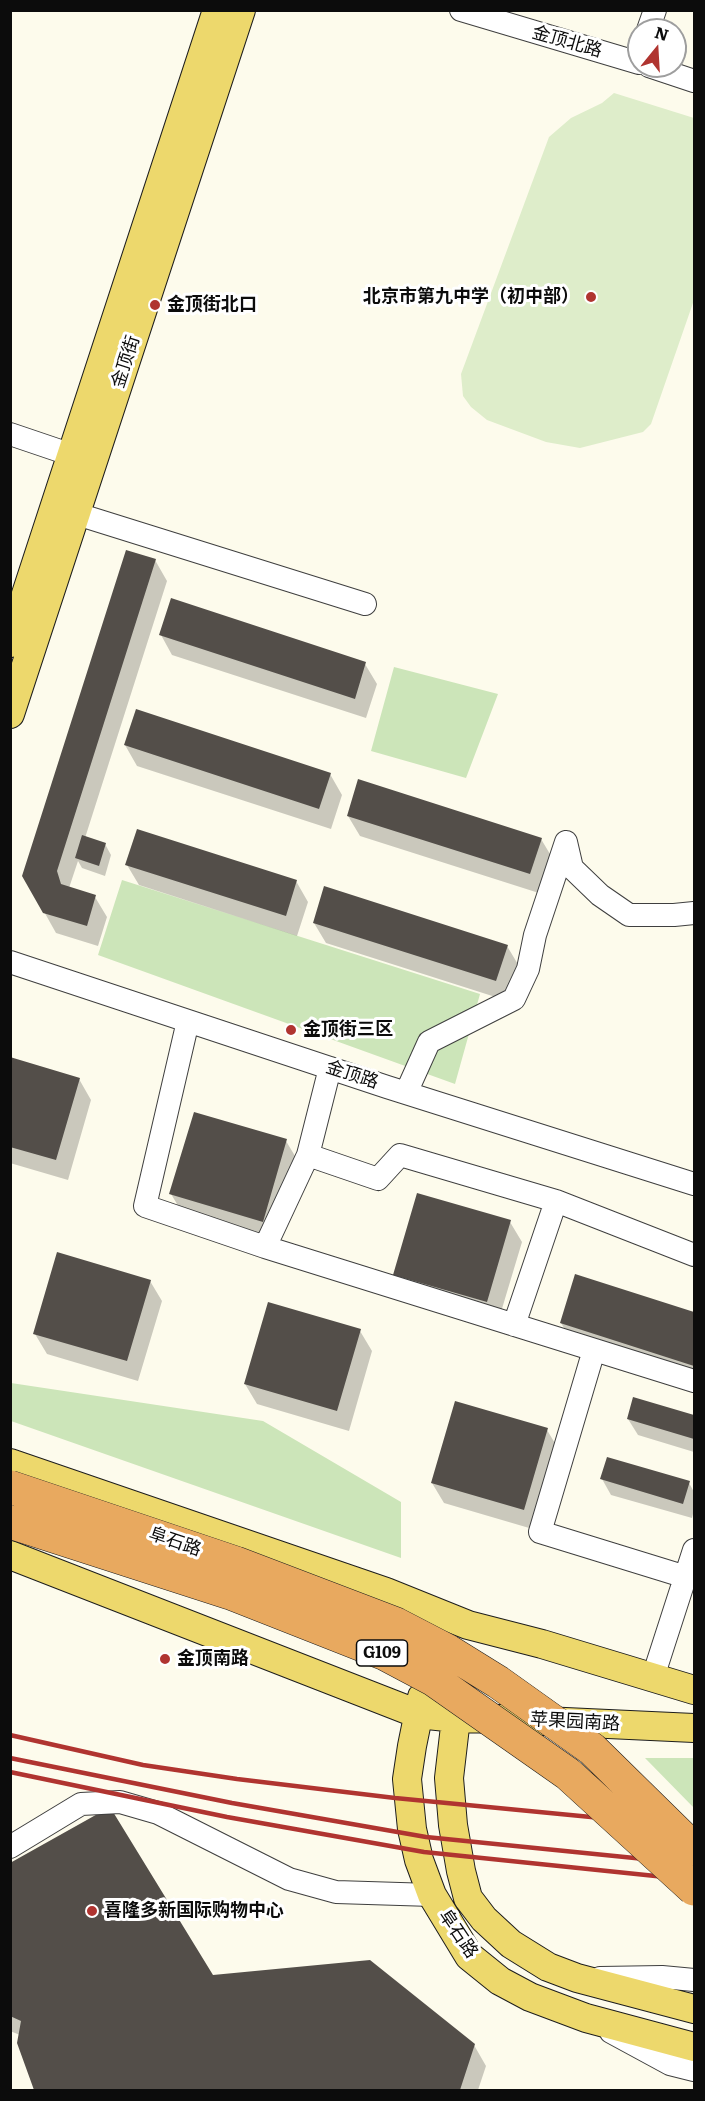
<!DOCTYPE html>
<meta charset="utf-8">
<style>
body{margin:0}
#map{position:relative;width:705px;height:2101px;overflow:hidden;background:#fdfbec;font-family:Literata,serif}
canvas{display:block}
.frame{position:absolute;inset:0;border:12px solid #0c0c0c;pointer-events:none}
.north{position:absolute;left:627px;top:18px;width:60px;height:60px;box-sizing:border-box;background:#fff;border:2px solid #9e9e9e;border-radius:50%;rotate:18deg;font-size:16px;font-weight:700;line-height:24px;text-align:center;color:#0c0c0c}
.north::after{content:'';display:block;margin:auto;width:21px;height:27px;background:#b03430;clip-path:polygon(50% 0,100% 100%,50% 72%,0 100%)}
</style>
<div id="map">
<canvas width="705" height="2101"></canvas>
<div class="frame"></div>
<div class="north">N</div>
</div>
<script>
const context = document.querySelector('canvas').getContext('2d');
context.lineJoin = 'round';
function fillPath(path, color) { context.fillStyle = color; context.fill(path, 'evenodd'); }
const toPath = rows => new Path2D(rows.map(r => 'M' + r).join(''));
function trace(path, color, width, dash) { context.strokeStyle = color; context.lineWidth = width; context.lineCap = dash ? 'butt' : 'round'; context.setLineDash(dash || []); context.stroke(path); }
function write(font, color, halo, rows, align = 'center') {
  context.font = font + ' Literata,"Noto Sans SC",serif'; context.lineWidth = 6; context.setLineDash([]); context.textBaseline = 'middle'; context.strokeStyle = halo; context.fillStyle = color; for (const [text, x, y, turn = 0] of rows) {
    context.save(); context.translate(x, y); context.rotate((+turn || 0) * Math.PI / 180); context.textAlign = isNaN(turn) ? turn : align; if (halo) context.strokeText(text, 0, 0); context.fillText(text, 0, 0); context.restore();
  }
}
fillPath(toPath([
 [394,667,498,694,466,778,371,751],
 [122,880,480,994,455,1084,98,955],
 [11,1383,263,1421,401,1502,401,1558,11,1421],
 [645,1758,694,1758,694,1808]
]), '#cce5b9');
fillPath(toPath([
 [614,93,694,118,694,300,651,424,643,432,580,448,546,442,487,420,471,407,463,396,461,374,549,137,571,118,602,103]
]), '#deedca');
fillPath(toPath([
 [155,560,167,581,85,838,105,844,111,855,105,876,82,868,78,861,69,888,95,897,107,917,98,946,56,933,24,876],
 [161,635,365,664,377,684,366,718,172,655],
 [125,745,330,774,342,795,331,829,137,766],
 [348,816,541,839,553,859,542,894,360,836],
 [127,865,296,881,308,902,297,936,139,885],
 [314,923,507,946,519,966,508,1001,326,943],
 [10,1059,79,1079,91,1100,68,1180,10,1163],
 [286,1141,298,1161,274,1241,183,1214,171,1194],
 [510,1222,522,1242,498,1322,407,1295,395,1275],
 [576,1276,694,1314,694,1382,573,1343,561,1323],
 [150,1281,162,1301,138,1381,47,1354,35,1334],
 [360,1331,372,1351,349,1431,257,1404,245,1384],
 [634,1398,694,1416,694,1452,638,1435,628,1419],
 [547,1430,559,1450,536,1530,444,1503,432,1483],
 [602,1479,689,1483,694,1492,694,1510,692,1518,611,1495],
 [10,1865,212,1976,474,2045,486,2066,478,2090,36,2090,19,2043,20,2035,10,2031]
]), '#0003');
fillPath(toPath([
 [126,550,156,559,57,871,61,884,96,895,87,926,43,913,22,876],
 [171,598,366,662,355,699,159,635],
 [136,709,331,773,319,809,124,745],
 [358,779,542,838,530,874,347,816],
 [137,829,297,880,286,916,125,865],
 [82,835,106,843,99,866,75,858],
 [324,886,508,945,496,981,313,923],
 [10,1057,80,1078,56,1160,10,1147],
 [194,1112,287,1139,263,1222,169,1194],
 [417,1193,511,1220,487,1302,393,1275],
 [57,1252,151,1280,127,1361,33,1334],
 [575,1274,694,1312,694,1366,560,1323],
 [268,1302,361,1329,337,1411,244,1384],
 [633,1397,694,1415,694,1439,627,1419],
 [455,1401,548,1428,524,1510,431,1483],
 [607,1457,690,1481,683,1504,600,1479],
 [110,1807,213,1975,370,1960,475,2044,460,2090,34,2090,17,2043,21,2021,10,2016,10,1863]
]), '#534e49');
const minor = toPath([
 [461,10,639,63],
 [648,30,655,10],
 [649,66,694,81],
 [10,434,72,455],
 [77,514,365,604],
 [566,842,572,868,600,895,629,915,674,915,694,913],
 [10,962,387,1087,694,1184],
 [188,1021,145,1206,265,1247,694,1381],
 [330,1068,308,1155,378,1179,400,1155,556,1201],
 [406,1093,429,1042,514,999,528,969,535,935,566,842],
 [265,1247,308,1155],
 [514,1325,556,1201,694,1255],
 [594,1350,540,1532,686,1577],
 [653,1677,694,1550],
 [10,1847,81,1804,120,1802,158,1813,289,1879,336,1892,432,1895],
 [600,1978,662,1977,694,1980],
 [611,2032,670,2064,694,2070]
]);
const major = toPath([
 [10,643,217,10],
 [10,714,241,10],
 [10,1463,386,1592,468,1625,542,1644,694,1690],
 [10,1555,418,1714,456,1718,501,1719,694,1728],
 [422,1697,412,1746,407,1779,412,1829,419,1860,432,1895,469,1956,500,1981,530,1997,586,2018,694,2047],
 [458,1701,449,1778,453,1825,461,1871,468,1898,484,1919,511,1944,548,1967,577,1978,694,2009]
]);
trace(minor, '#3f3f3f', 24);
trace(major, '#1d1d1d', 30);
trace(minor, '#fff', 22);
trace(major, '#edd86c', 28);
trace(toPath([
 [10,1735,143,1765,237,1779,395,1798,694,1827],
 [10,1758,232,1803,426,1837,694,1864],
 [10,1772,227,1817,424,1852,694,1880]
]), '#b03430', 4.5);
const highwayBridge = toPath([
 [10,1487,236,1563,396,1624,448,1651,498,1682,592,1749,694,1849],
 [10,1522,230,1593,385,1654,434,1680,568,1774,694,1889]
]);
trace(highwayBridge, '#1d1d1d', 34, []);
trace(highwayBridge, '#e8a95f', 33);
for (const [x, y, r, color] of [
 [591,297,6,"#b03430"],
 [155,305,6,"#b03430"],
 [291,1030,6,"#b03430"],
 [165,1659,6,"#b03430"],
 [92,1911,6,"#b03430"]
]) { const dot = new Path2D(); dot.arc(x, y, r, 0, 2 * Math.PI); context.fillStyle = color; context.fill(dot); trace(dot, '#fff', 2); }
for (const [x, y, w] of [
 [382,1653,51]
]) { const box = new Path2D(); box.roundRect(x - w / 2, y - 13, w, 26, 4.5); context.fillStyle = '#fff'; context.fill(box); trace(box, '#0c0c0c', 1.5); }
write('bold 16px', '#0c0c0c', null, [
 ["G109",382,1653]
]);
write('18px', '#0c0c0c', '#fff', [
 ["金顶北路",567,42,16],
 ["金顶街",126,362,-72],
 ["金顶路",352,1075,18],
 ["阜石路",175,1542,19],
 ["苹果园南路",575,1722,3],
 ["阜石路",458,1934,56]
]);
write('bold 18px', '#0c0c0c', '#fff', [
 ["北京市第九中学（初中部）",579,297,"right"],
 ["金顶街北口",167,305],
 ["金顶街三区",303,1030],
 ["金顶南路",177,1659],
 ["喜隆多新国际购物中心",104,1911]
], 'left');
</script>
